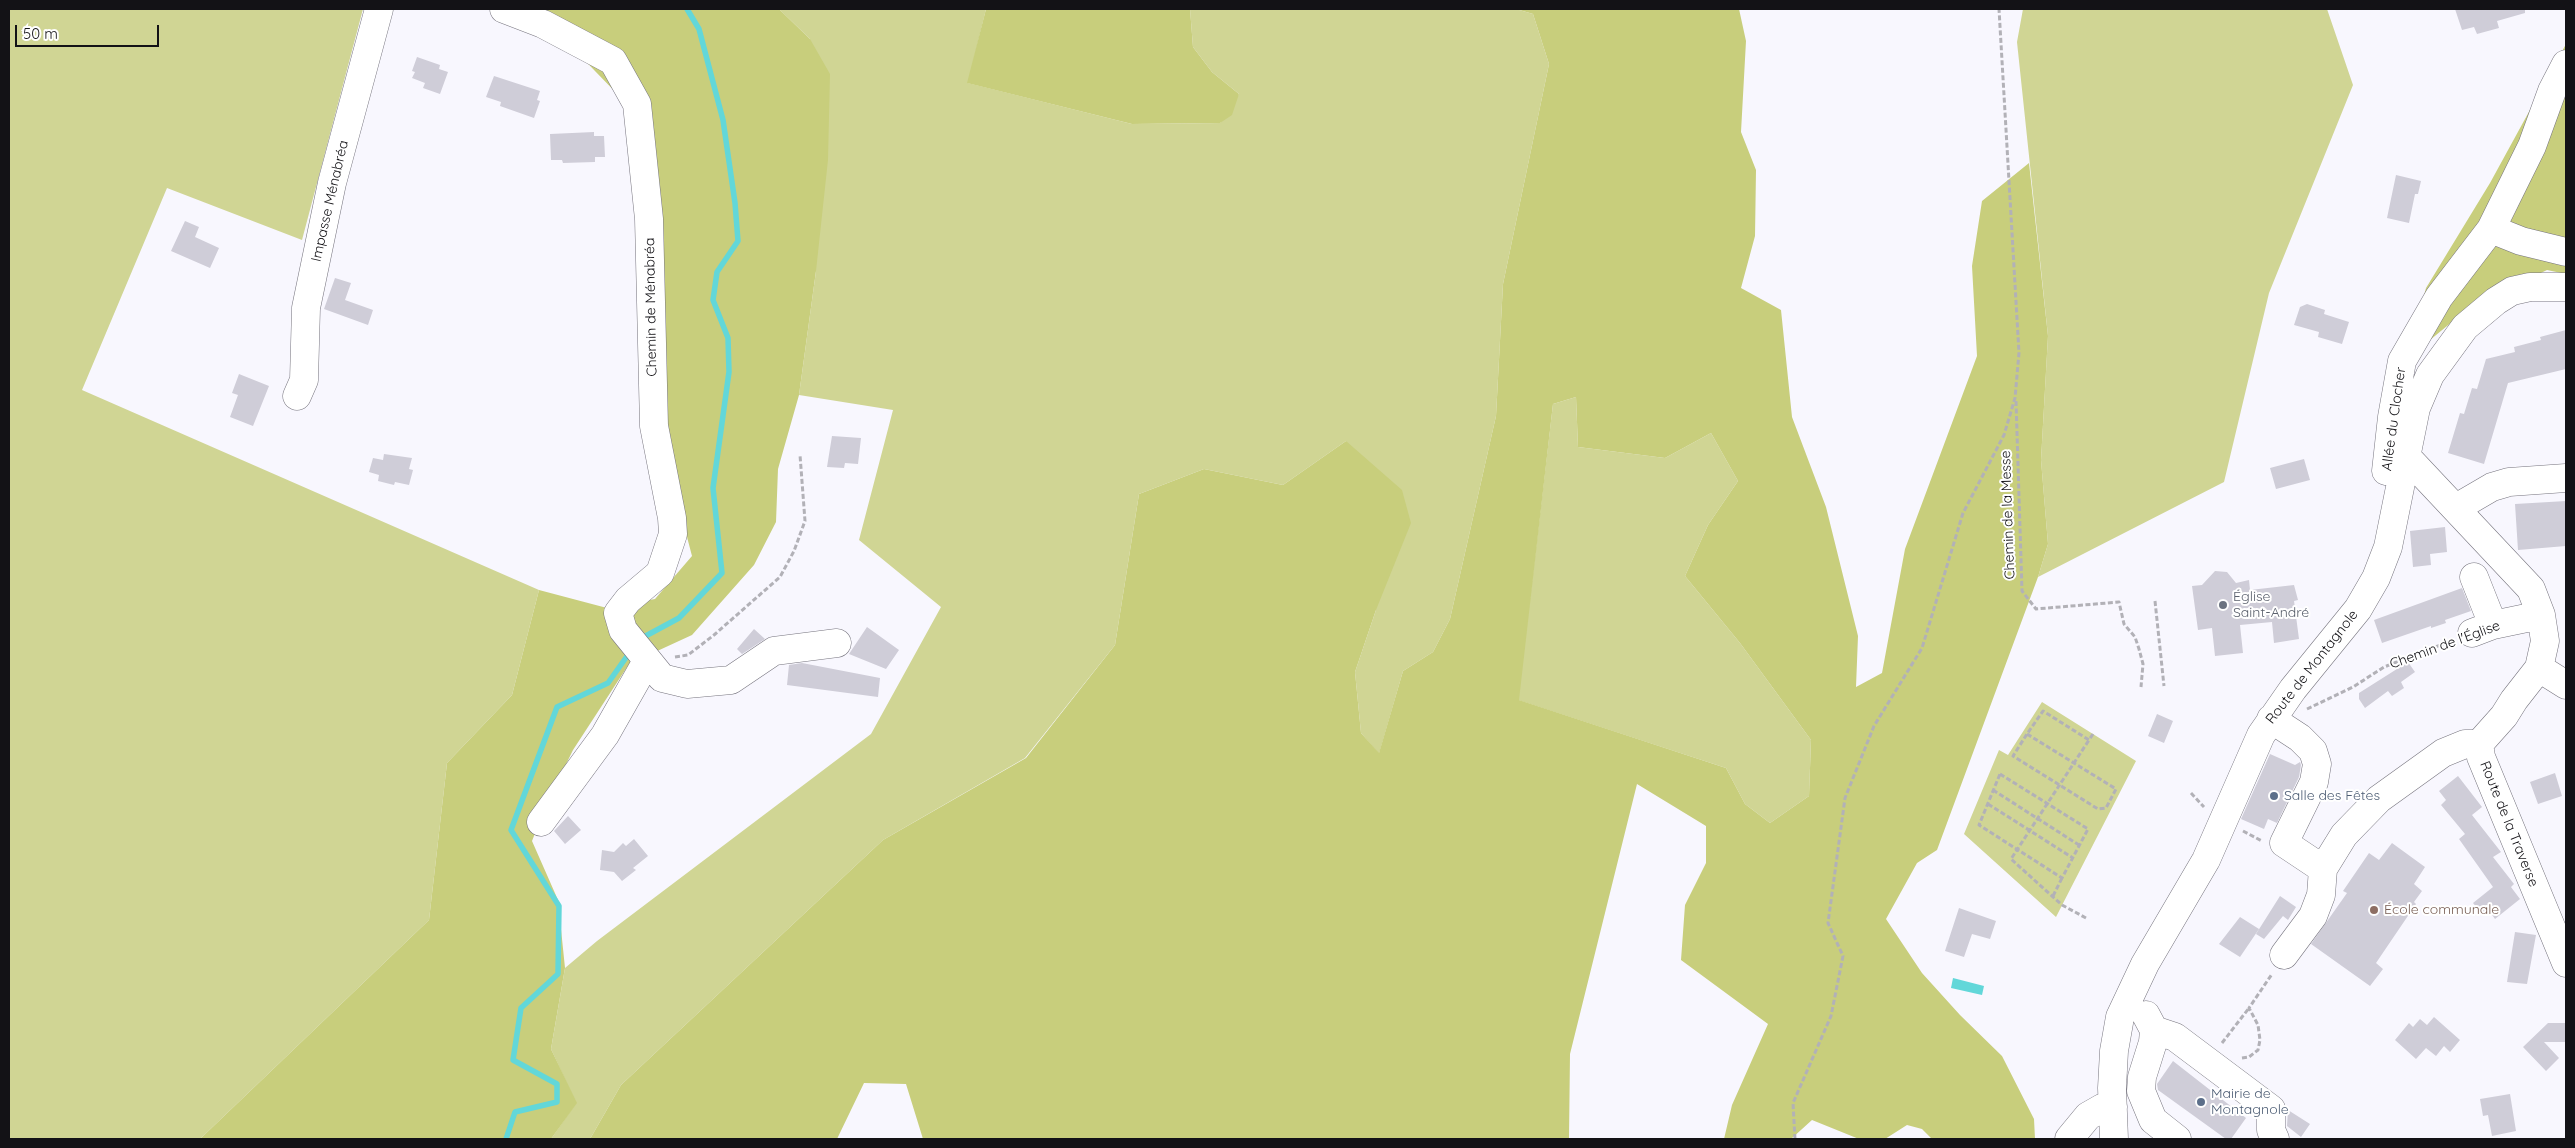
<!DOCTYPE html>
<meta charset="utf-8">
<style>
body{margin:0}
#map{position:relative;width:2575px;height:1148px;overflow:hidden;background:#f8f7fe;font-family:Quicksand,sans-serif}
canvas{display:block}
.frame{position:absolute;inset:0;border:10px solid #131216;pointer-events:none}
.scale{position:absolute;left:15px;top:25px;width:144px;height:22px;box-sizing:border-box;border:2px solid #131216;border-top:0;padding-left:6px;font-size:15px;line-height:18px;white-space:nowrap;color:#131216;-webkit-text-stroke:4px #fff;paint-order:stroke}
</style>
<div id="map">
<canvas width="2575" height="1148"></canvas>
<div class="frame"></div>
<div class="scale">50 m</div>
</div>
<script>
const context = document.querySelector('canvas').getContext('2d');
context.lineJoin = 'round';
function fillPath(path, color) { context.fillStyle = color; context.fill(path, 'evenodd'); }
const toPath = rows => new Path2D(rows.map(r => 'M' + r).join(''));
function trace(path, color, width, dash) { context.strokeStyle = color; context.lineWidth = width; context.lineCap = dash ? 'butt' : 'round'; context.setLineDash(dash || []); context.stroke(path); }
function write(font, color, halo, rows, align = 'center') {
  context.font = font + ' Quicksand,sans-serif'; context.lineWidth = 4; context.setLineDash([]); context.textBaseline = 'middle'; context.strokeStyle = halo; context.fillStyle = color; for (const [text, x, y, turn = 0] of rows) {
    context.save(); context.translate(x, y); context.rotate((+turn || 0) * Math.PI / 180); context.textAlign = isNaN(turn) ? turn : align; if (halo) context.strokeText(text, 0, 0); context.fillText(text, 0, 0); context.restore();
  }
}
fillPath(toPath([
 [9,9,363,9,302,240,167,188,82,390,539,590,512,695,447,763,429,920,200,1139,9,1139],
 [779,9,986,9,968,83,1132,124,1220,123,1239,94,1212,72,1193,47,1190,9,1516,9,1533,14,1549,64,1503,284,1496,416,1450,619,1433,652,1403,671,1379,754,1361,733,1355,672,1376,610,1346,441,1283,485,1204,469,1139,494,1115,645,1025,758,883,840,621,1085,590,1139,551,1139,576,1103,551,1049,565,968,597,941,871,734,941,607,859,540,893,410,799,395,816,271,810,39],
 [2023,9,2327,9,2353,85,2269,293,2224,482,2038,577,2048,544,2041,460,2048,336,2017,42],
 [1576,397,1578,447,1665,458,1711,433,1738,481,1708,525,1685,576,1740,643,1811,740,1809,796,1770,823,1745,804,1726,768,1518,700,1553,404],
 [2042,702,2136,761,2056,917,1964,834,1999,750,2008,755]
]), '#d0d594');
fillPath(toPath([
 [535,9,779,9,810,39,830,74,828,160,816,271,799,395,778,469,776,522,754,565,692,635,629,664,573,750,547,803,532,841,558,900,565,968,551,1049,577,1103,551,1139,200,1139,429,920,447,763,512,695,539,590,607,608,655,599,692,556,676,495,625,102],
 [986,9,1190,9,1193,47,1212,72,1239,94,1232,115,1220,123,1132,124,967,83],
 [1516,9,1739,9,1746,41,1741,132,1756,170,1755,236,1741,288,1781,310,1792,417,1826,507,1858,636,1856,687,1882,673,1905,549,1977,356,1972,266,1982,201,2029,163,2048,336,2041,460,2048,544,2038,577,1937,850,1917,863,1886,919,1922,973,1960,1015,2002,1056,2034,1119,2035,1139,1932,1139,1922,1129,1907,1125,1885,1139,1859,1139,1812,1120,1791,1139,1724,1139,1732,1105,1768,1024,1681,960,1685,905,1706,863,1706,826,1637,784,1570,1054,1569,1139,923,1139,906,1084,864,1083,837,1139,590,1139,621,1085,883,840,1026,758,1115,645,1139,494,1204,469,1283,485,1346,441,1402,490,1411,523,1376,610,1355,672,1361,733,1379,753,1403,671,1433,652,1450,619,1496,416,1503,284,1549,64,1533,14],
 [1576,397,1578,447,1665,458,1711,433,1738,481,1708,525,1685,576,1740,643,1811,740,1809,796,1770,823,1745,804,1726,768,1519,700,1553,404],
 [2566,44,2566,274,2547,270,2470,307,2407,359,2426,288,2490,183]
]), '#c8ce7c');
fillPath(toPath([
 [1953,978,1984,986,1982,995,1951,988]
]), '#62d7d9');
trace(toPath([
 [640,639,679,618,722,573,713,488,729,372,728,338,713,300,717,272,738,241,735,203,723,120,699,29,687,9],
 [506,1139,515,1112,557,1102,557,1084,513,1060,521,1008,558,974,559,906,511,830,557,707,608,683,630,652]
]), '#62d7d9', 5.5);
fillPath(toPath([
 [2455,9,2525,9,2525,13,2497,21,2499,28,2477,34,2474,27,2462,30],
 [417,57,440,65,439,69,448,72,440,94,423,88,425,83,412,78,415,72,412,71],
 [494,76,540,91,537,100,540,101,534,118,500,106,501,102,486,97],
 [594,132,594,136,604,136,605,157,595,157,595,162,563,163,562,160,551,160,550,134],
 [2396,175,2421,181,2418,194,2415,194,2409,223,2387,218],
 [185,221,199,227,195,237,219,248,210,268,171,251],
 [335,278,351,283,345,300,373,310,368,325,324,309],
 [2307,304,2325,310,2324,314,2349,322,2342,344,2318,337,2319,332,2294,325,2300,307],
 [2566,330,2566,369,2508,383,2484,464,2448,453,2460,413,2464,414,2472,388,2477,389,2486,359,2515,352,2514,347,2541,340,2540,337],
 [239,374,269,386,253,426,230,417,238,395,232,393],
 [832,436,861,438,858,464,845,463,844,468,827,467],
 [384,454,412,458,409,469,413,470,409,485,395,482,394,485,378,481,379,475,369,472,373,458,383,460],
 [2304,459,2310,480,2276,489,2270,468],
 [2566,501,2566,546,2518,550,2515,504],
 [2445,527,2447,552,2430,554,2431,565,2413,567,2410,531],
 [2215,571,2227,572,2236,583,2249,580,2250,590,2294,585,2298,600,2294,601,2299,639,2274,643,2272,622,2240,625,2243,653,2215,656,2212,628,2198,630,2192,586,2202,585],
 [2462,588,2471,611,2445,620,2446,623,2431,628,2431,626,2382,643,2374,620],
 [867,627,899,650,886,669,849,654],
 [754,629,765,639,742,654,737,649],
 [2408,662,2415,672,2401,682,2404,688,2392,696,2388,691,2365,708,2359,699,2359,693],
 [802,663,880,678,878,697,787,685,789,665],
 [2157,714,2173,721,2164,743,2148,736],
 [2270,754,2295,765,2300,762,2301,765,2299,777,2277,823,2268,819,2264,829,2241,819],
 [2555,773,2562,796,2538,804,2530,782],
 [2458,776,2482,807,2472,815,2501,852,2493,857,2514,884,2511,887,2520,899,2495,919,2488,909,2482,914,2473,903,2493,887,2459,839,2465,834,2441,805,2446,800,2439,791],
 [568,816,581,830,565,844,554,831],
 [634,839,648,856,633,868,636,870,622,881,614,872,600,870,602,850,614,852,623,843,626,846],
 [2392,843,2425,867,2414,884,2422,891,2414,902,2416,904,2376,963,2383,969,2370,986,2311,944,2347,893,2343,891,2369,853,2379,860],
 [2280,896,2296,907,2288,920,2283,916,2264,939,2256,934],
 [1959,908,1996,921,1990,939,1972,934,1964,957,1945,951],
 [2240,917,2259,929,2240,957,2219,944],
 [2515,932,2536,935,2527,984,2507,982],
 [2434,1017,2460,1040,2450,1052,2444,1046,2436,1056,2426,1048,2416,1059,2395,1040,2409,1023,2413,1027,2420,1019,2427,1025],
 [2548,1023,2566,1023,2566,1042,2544,1042,2559,1058,2546,1071,2523,1047],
 [2173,1061,2246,1118,2231,1139,2226,1139,2158,1090,2157,1084],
 [2510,1094,2516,1131,2492,1136,2488,1115,2483,1116,2480,1099],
 [2288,1110,2310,1124,2301,1137,2287,1126]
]), '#cfcdd8');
const minor = toPath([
 [504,9,543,24,613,61,637,104,649,219,654,426,672,518,673,534,660,573,628,600,618,613,623,630,662,678,687,684,731,680,774,651,837,643],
 [2566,64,2552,91,2532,146,2491,229,2521,241,2566,252],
 [297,396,304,380,306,308,332,183,379,9],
 [2405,455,2531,589,2541,615,2545,641,2539,668,2514,700,2504,716,2479,744],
 [2386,471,2392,417,2402,361,2439,297,2491,229],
 [2456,508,2492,487,2509,482,2566,478],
 [2474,577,2493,625],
 [2472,633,2493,625,2541,615],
 [2539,668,2566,685],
 [2271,719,2300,738,2313,751,2317,764,2314,782,2284,843,2323,869],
 [2479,744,2481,757,2566,963],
 [541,822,605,735,647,661],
 [2284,955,2313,916,2321,895,2323,869,2344,835,2379,799,2443,753,2465,744,2479,744],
 [2146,1015,2154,1030,2153,1042,2142,1077,2141,1091,2153,1120,2177,1139],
 [2154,1030,2175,1037,2271,1109,2271,1130,2275,1139],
 [2069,1139,2088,1116,2102,1108,2113,1107],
 [2114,1139,2112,1088,2114,1051,2120,1017,2145,964,2206,860,2261,735,2293,689,2358,609,2376,578,2388,547,2416,408,2430,375,2465,327,2496,301,2512,291,2530,287,2566,287]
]);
trace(minor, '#76747e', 29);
trace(toPath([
 [2016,401,2022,591,2036,609,2119,602,2124,624,2135,637,2139,649,2143,664,2141,687],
 [2155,601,2164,686],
 [675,657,688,655,714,635,780,577,794,551,805,521,800,455],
 [2307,709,2353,687,2384,667,2453,640],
 [2027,734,2116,789,2106,808,2098,809,2013,756,2027,734,2043,711,2089,740,2093,734],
 [2000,774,2088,829,2062,878,1979,825,2000,774],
 [1993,790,2079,845],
 [2191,793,2204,807],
 [1988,804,2073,858],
 [2243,831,2262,841],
 [2053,896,2062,878],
 [2086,918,2062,905,2011,859,2089,740],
 [2222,1043,2249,1008],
 [2242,1058,2249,1057,2258,1050,2260,1040,2258,1025,2249,1008,2272,974],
 [1795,1139,1793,1103,1831,1016,1843,956,1828,923,1845,798,1874,726,1922,648,1963,513,2004,435,2015,398,2019,353,1999,9]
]), '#b2b1b7', 3, [5, 2.5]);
trace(minor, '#fff', 28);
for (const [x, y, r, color] of [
 [2223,605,5,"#6b7280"],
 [2274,796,5,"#5c6f8a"],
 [2374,910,5,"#8d6e63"],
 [2201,1102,5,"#5c6f8a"]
]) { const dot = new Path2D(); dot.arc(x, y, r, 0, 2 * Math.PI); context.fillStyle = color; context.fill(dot); trace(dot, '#fff', 2); }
write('14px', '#131216', '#fff', [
 ["Impasse Ménabréa",330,201,-77],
 ["Chemin de Ménabréa",651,307,-91],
 ["Allée du Clocher",2394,419,-82],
 ["Chemin de la Messe",2008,515,-92],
 ["Chemin de l'Église",2445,645,-20],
 ["Route de Montagnole",2312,667,-52],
 ["Route de la Traverse",2509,824,68]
]);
write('14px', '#5b616d', '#fff', [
 ["Église",2233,597],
 ["Saint-André",2233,613]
], 'left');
write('14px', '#4e5e75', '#fff', [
 ["Salle des Fêtes",2284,796],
 ["Mairie de",2211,1094],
 ["Montagnole",2211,1110]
], 'left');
write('14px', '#785e54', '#fff', [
 ["École communale",2384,910]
], 'left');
</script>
